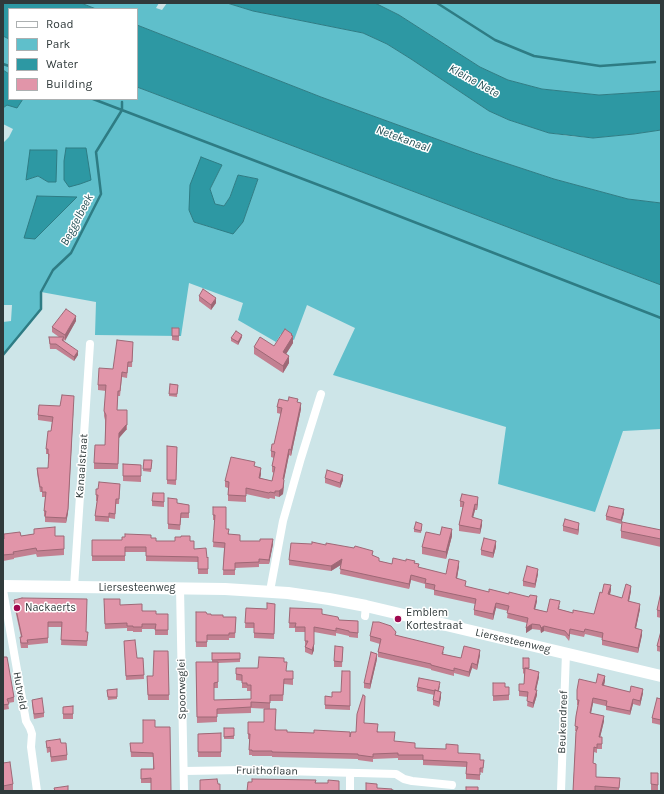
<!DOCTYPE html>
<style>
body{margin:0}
#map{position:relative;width:664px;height:794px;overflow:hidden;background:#cde5e8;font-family:Karla,sans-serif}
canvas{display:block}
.frame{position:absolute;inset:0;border:4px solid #303a3b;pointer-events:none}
.legend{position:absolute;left:8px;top:8px;width:130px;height:92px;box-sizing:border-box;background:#fff;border:1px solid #acb0b1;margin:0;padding:5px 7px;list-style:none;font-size:12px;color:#303a3b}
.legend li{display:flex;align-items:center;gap:8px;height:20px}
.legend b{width:20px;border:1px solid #acb0b1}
</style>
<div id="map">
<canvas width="664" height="794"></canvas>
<div class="frame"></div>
<ul class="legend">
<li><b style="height:5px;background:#fff"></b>Road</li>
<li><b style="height:11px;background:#5fbfcb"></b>Park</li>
<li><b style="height:11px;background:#2d98a3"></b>Water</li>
<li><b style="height:11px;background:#e195a9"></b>Building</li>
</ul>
</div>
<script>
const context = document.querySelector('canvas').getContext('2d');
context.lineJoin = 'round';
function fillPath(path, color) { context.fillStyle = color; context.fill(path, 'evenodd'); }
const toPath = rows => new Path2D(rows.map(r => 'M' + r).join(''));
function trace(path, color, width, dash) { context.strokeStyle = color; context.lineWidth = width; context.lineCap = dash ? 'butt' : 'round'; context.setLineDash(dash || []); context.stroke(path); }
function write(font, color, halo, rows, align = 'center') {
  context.font = font + ' Karla,sans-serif'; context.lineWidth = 3; context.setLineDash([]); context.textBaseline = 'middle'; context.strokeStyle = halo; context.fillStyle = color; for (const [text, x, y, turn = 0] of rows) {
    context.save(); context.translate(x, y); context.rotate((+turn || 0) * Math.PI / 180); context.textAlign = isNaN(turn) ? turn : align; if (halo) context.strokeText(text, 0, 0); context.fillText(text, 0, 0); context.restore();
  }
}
fillPath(toPath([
 [81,3,159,3,156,8,162,10,167,3,227,3,253,11,363,33,387,44,411,59,489,111,509,120,549,133,570,136,593,138,634,134,661,130,661,203,628,199,554,179,475,153,321,97,137,25,137,9,96,9],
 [375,3,661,3,661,91,599,95,542,89,508,80,480,67,399,15],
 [3,36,9,39,9,74,3,70],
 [137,87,661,285,661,429,623,431,595,512,498,484,506,427,333,375,355,328,307,305,294,340,281,334,276,342,238,320,243,303,189,283,181,336,95,335,96,302,41,292,41,309,3,355,3,322,11,321,12,305,3,305,3,143,9,137,13,129,3,124,3,108,7,105,23,100,23,99,137,99],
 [57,150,48,182,38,176,26,180],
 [222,165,210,189,214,204,224,206,230,197,238,175,258,179,243,222,216,229,194,222,189,209]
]), '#5fbfcb');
const water = toPath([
 [3,3,81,3,96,9,9,9,9,39,3,36,3,3],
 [227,3,375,3,399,15,480,67,508,80,542,89,599,95,661,91,661,130,634,134,593,138,549,133,509,120,489,111,411,59,387,44,363,33,253,11,227,3],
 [137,25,321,97,475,153,554,179,628,199,661,203,661,285,137,87,137,25],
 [3,70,9,74,9,99,23,99,17,108,7,105,3,108,3,70],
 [66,148,86,148,91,180,80,184,69,187,64,180,64,161,66,148],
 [30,150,57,150,56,182,48,182,38,176,26,180,30,150],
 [201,157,222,165,210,189,215,204,224,206,230,197,238,175,258,179,243,222,233,234,194,222,189,210,190,185,201,157],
 [37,196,77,197,35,239,24,238,37,196]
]);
fillPath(water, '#2d98a3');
trace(water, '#2e7c84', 1);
trace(toPath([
 [437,3,495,40,534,56,600,66,655,62],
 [3,64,9,66],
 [93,99,337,192,661,318],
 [3,355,41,309,41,292,53,270,71,253,101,194,96,152,122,110,122,102]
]), '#2e7c84', 2.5);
trace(toPath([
 [74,587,90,344],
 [180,588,184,791],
 [3,590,26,721,30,728,32,734,31,747,37,791],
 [270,591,283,521,301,458,321,394],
 [365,616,366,606],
 [184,771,244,770,396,774,404,779,412,781,452,785],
 [350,791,350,773],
 [561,791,566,653]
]), '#fff', 8);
trace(toPath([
 [3,586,225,589,288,593,329,599,366,606,661,676]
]), '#fff', 12);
fillPath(toPath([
 [199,296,216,303,211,310,199,301],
 [76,321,64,341,78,355,74,361,56,349,50,349,49,337,59,337,52,332,52,327],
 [172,328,179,328,179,341,172,340],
 [292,335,293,343,286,354,289,363,283,373,254,354,254,347,274,346],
 [242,337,238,345,231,341,231,338],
 [133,347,132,367,128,367,127,378,122,377,120,396,118,396,117,410,127,415,127,430,126,430,119,438,118,469,94,469,94,463,105,445,105,420,104,416,104,411,106,391,98,390,98,385],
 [170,384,178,385,177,397,169,396],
 [60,406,68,513,66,523,45,522,45,516,44,516,44,511,45,497,42,497,42,492,40,492,37,473,37,468,48,468,49,459,48,459,48,454,46,454,46,449,51,431,52,422,38,420,38,415],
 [277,407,301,409,291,456,289,455,284,479,284,486,283,494,279,497,275,496,275,499,270,498,269,499,246,494,246,502,228,501,228,488,225,487,225,481,255,466,261,474,260,478,272,481,274,473,272,472,272,466,274,458,271,457,271,451,274,444,281,414,277,413],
 [167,446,177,447,176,485,167,484],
 [144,460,152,460,151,472,143,471],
 [123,464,141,465,141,482,123,481],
 [325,478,343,480,340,488,325,483],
 [120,484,119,504,116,504,115,519,109,518,109,522,95,521,95,516,97,501,96,501,96,489],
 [164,493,164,507,152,506,152,501],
 [168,498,177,503,189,505,189,518,181,518,180,530,168,529],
 [460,501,478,502,477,510,475,510,473,517,482,525,480,534,459,531,459,525,463,507,460,507],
 [213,507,229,534,240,541,273,544,269,564,259,564,259,567,235,568,235,575,223,575,224,548,213,547,215,520,213,520],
 [624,513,621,524,606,520,606,516],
 [422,526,421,533,414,532,414,529],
 [563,526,579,528,578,535,563,531],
 [34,529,55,536,64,536,64,555,37,557,36,554,14,558,14,559,3,561,4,534,21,536,34,534],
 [661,530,661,547,621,538,621,531],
 [440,535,452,536,446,559,422,554,422,547],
 [151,538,156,541,190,541,194,549,207,558,208,557,208,574,198,574,198,562,146,561,146,552,125,552,125,561,92,561,92,540,122,540],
 [496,547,493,558,481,555,481,550],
 [373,555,379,561,392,564,415,563,419,568,446,574,459,566,457,579,466,587,489,592,537,601,535,609,547,612,560,606,559,609,573,613,594,614,602,593,611,590,610,595,622,598,631,591,629,601,640,609,636,628,642,635,638,653,602,645,602,638,585,634,584,637,570,634,569,641,565,636,544,631,541,633,540,630,532,629,526,633,527,623,507,618,508,611,496,608,493,620,474,615,474,610,475,604,434,595,434,590,425,588,425,584,411,580,409,589,340,574,341,565,331,571,289,565,289,560],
 [538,574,535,588,523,586,523,581],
 [661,592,661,618,657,617,657,610],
 [14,600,86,632,88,632,87,646,61,645,62,627,48,627,48,643,28,645,28,648,21,648,20,642,21,637,14,605],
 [104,604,120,605,156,614,168,614,168,635,155,635,155,629,142,629,142,632,133,632,133,631,127,631,127,628,105,629],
 [275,604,274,639,254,638,254,628,245,628,246,608,267,609],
 [290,608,322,614,339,620,358,621,358,638,349,637,349,636,336,633,336,636,314,632,314,650,312,655,305,652,305,632,295,632,295,628,289,628],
 [196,612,211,615,223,617,236,617,235,638,229,638,229,640,207,640,207,647,196,647],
 [661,631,661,652,657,651,657,646],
 [396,635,444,652,443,654,461,658,480,655,477,670,472,668,469,677,454,673,454,676,431,670,431,669,378,657,378,652,380,644,370,641,370,636],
 [124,641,137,658,143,658,144,679,126,680],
 [343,647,342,667,334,667,334,661],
 [168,651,169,700,148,700,147,676,153,676],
 [212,653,240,653,240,662,218,663,218,688,214,688,214,700,251,699,251,691,247,691,247,688,242,688,242,681,236,680,236,668,258,668,284,662,286,671,293,671,293,685,284,684,283,701,270,701,270,709,276,730,287,732,350,737,356,732,364,723,394,741,415,748,458,753,480,760,484,760,483,773,480,772,480,780,466,779,466,767,423,765,423,760,398,760,398,758,373,759,373,762,358,760,358,759,272,757,272,756,252,756,252,755,249,755,249,739,248,739,248,722,264,722,270,709,251,708,251,713,217,714,217,722,197,723,196,662,212,662],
 [3,657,14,697,14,702,8,703,9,709,3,710],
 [523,658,529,658,529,669,539,677,536,690,537,695,533,708,527,706,528,697,519,696,519,684,524,684,524,673,523,674],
 [377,659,370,689,364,688,364,683],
 [350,671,350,710,325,709,325,696,332,697,341,692],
 [605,681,604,686,630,692,643,693,640,706,633,704,630,715,606,710,606,706,593,703,591,713,604,721,600,737,602,737,602,749,597,749,597,753,594,752,593,763,596,777,620,778,619,791,573,791,576,731,575,731,576,716,578,705,577,705,577,690],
 [493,683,505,687,509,687,509,700,493,701],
 [440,686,439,691,441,697,439,707,433,705,433,700,434,695,417,691,417,687],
 [117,689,117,699,108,700,107,690],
 [661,699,661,725,652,723,652,718],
 [32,700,44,713,44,717,34,719,32,704],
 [73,706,73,719,63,719,63,707],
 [155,727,170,727,151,783,141,783,141,769,153,769,153,757,131,757,130,743,143,743],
 [224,728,234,728,234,739,224,739],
 [221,733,221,757,198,757,198,734],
 [46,741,61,743,67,755,67,760,51,762,50,752,47,753],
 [3,763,13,784,13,790,3,791],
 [651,773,658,773,658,790,651,790]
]), '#c28091');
fillPath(toPath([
 [216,298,216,303,211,310,211,305],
 [76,316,76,321,65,341,65,335],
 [292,334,292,338,293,336,293,343,283,359,283,352],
 [242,335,242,337,238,345,238,342],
 [78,351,78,355,74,361,74,357],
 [289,356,289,363,283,373,283,366],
 [74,400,68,513,66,523,66,518],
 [301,403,301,409,291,456,291,450],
 [126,425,126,430,119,438,118,469,119,433],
 [289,449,289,455,283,485,283,479],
 [261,468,261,474,259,484,259,478],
 [343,475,343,480,340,488,340,483],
 [284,480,283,494,279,497,279,491],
 [478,497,478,502,477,510,477,505],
 [475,504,475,510,472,522,472,517],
 [624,509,624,513,621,524,621,520],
 [482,520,482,525,480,534,480,529],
 [579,523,579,528,578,535,578,530],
 [452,529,452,536,446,559,446,552],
 [273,539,273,544,269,564,269,560],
 [496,541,496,547,493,558,493,553],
 [342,559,342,564,331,571,331,566],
 [459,561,459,566,456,583,456,578],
 [538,569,538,574,535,588,535,584],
 [411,575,411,580,409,589,409,584],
 [611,585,611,590,608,600,608,594],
 [631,586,631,591,628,606,628,601],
 [537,596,537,601,534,614,534,609],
 [496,603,496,608,493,620,493,614],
 [640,604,640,609,635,633,635,628],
 [532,624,532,629,526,633,526,628],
 [544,626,544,631,541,633,541,628],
 [570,629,570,634,569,641,569,636],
 [642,630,642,635,638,653,638,648],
 [314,632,314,650,312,655,312,650],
 [480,650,480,655,477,670,477,665],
 [377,654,377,659,370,689,370,684],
 [472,663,472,668,469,677,469,672],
 [539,672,539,677,535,695,535,690],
 [605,676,605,681,602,690,602,685],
 [643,689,643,693,640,706,640,701],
 [537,690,537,695,533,708,533,703],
 [441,692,441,697,439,707,439,702],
 [593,698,593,703,590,718,590,713],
 [633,699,633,704,630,715,630,711],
 [604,716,604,721,599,742,599,737]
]), '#9e6876');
const building = toPath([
 [203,289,216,298,211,305,199,296,203,289],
 [66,309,76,316,65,335,52,327,66,309],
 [172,328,179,328,179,336,172,336,172,328],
 [285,329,292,334,291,335,293,336,283,352,289,356,283,366,254,347,260,337,274,346,285,329],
 [236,331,242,335,238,342,231,338,236,331],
 [49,337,64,337,62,340,78,351,74,357,56,344,50,344,49,337],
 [117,340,133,342,132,362,128,362,127,373,122,372,120,391,118,391,117,410,127,410,127,425,126,425,119,433,118,464,94,463,95,445,105,445,106,415,104,411,106,385,98,385,99,368,113,369,117,340],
 [170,384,178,385,177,394,169,394,170,384],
 [62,395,74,396,68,509,66,518,45,517,46,511,44,511,46,492,42,492,42,487,40,487,37,468,48,468,49,454,48,454,48,449,46,449,48,431,51,431,53,417,38,415,39,405,60,406,62,395],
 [289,397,298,399,297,402,301,403,291,450,289,449,283,479,284,480,283,488,279,491,275,491,275,493,270,492,269,493,246,488,246,496,228,495,229,482,225,481,231,457,255,462,254,466,261,468,259,478,272,481,275,467,272,466,275,452,271,451,272,444,274,444,282,408,277,407,279,399,288,401,289,397],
 [167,446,177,447,176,480,167,480,167,446],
 [144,460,152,460,151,469,143,469,144,460],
 [123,464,141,465,141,476,123,476,123,464],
 [327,470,343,475,340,483,325,478,327,470],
 [99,482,120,484,119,499,116,499,115,514,109,513,109,517,95,516,98,495,96,495,96,489,98,489,99,482],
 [153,493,164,493,164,502,152,501,153,493],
 [462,494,478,497,477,505,475,504,472,517,482,520,480,529,459,525,464,502,460,501,462,494],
 [168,498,177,499,177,503,189,505,189,513,181,513,180,525,168,524,168,498],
 [609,506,624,509,621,520,606,516,609,506],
 [213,507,226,507,226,529,229,529,228,534,240,535,240,541,260,541,260,539,273,539,269,560,259,559,259,562,235,563,235,570,223,570,225,543,213,542,215,515,213,515,213,507],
 [565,519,579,523,578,530,563,526,565,519],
 [416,522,422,524,421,531,414,529,416,522],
 [622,522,661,530,661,539,621,531,622,522],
 [55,527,55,536,64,536,64,549,37,551,36,548,13,552,14,554,3,555,3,540,4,539,4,534,20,532,21,536,34,534,34,529,55,527],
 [442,527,452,529,446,552,422,547,426,532,440,535,442,527],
 [125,534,151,535,151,538,156,538,156,541,175,541,175,537,181,537,181,536,190,536,190,541,194,541,194,549,206,548,207,558,208,557,208,569,198,569,198,557,146,556,146,547,125,547,125,556,92,556,92,540,122,540,122,537,125,537,125,534],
 [484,538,496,541,493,553,481,550,484,538],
 [312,542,326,545,326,543,354,548,355,546,373,551,372,555,379,558,379,561,392,564,393,558,406,561,406,559,415,561,414,563,419,564,418,567,446,574,449,559,459,561,456,578,466,581,465,586,489,592,489,589,509,594,509,592,529,597,530,595,537,596,534,609,547,612,550,599,560,601,558,609,573,613,573,610,594,614,600,592,602,593,604,584,611,585,608,594,622,598,626,584,631,586,628,601,640,604,635,628,642,630,638,648,602,640,603,633,585,629,584,632,570,629,569,636,565,631,544,626,541,628,540,625,532,624,526,628,528,618,507,613,509,606,496,603,493,614,474,610,476,599,434,590,435,585,425,583,426,579,411,575,409,584,340,569,342,559,331,566,289,560,291,543,312,544,312,542],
 [527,566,538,569,535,584,523,581,527,566],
 [661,592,661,611,657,610,661,592],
 [22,598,87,599,86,632,88,632,87,641,61,640,62,622,48,622,48,638,27,640,28,643,21,643,20,637,22,637,14,600,22,598],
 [104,599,120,599,120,605,142,604,142,611,156,611,156,614,168,614,168,630,155,630,156,624,142,624,142,627,133,627,133,626,127,626,127,623,105,624,104,599],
 [267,603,275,604,274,634,254,633,254,623,245,623,246,608,267,609,267,603],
 [290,608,322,609,322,614,338,617,339,620,358,621,358,633,349,632,349,631,336,628,336,631,314,627,314,644,312,650,305,647,308,641,305,641,305,627,295,627,296,623,289,623,290,608],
 [196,612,206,612,207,614,211,614,211,615,223,615,223,617,236,617,235,633,229,633,229,635,207,635,207,642,196,642,196,612],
 [373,622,379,622,391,626,396,632,395,635,444,647,442,654,461,658,464,646,480,650,477,665,472,663,469,672,454,668,454,671,431,665,431,664,378,652,381,639,370,636,373,622],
 [661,631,661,647,657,646,661,631],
 [135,640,137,658,143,658,144,675,126,676,124,641,135,640],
 [335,646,343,647,342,662,334,661,335,646],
 [154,651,168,651,169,695,148,695,147,676,153,676,154,651],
 [371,652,377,654,370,684,364,683,371,652],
 [212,653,240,653,240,659,212,660,212,653],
 [3,657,7,657,14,697,7,699,9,704,3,705,3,657],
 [259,657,284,658,284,662,287,662,286,671,293,671,293,679,284,679,283,695,270,695,270,703,251,702,251,707,217,709,217,717,197,717,196,662,218,662,218,682,214,683,214,700,251,699,251,685,247,685,247,683,242,683,242,675,236,674,236,668,258,668,259,657],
 [523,658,529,658,529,668,525,668,539,672,535,690,537,690,533,703,527,701,528,692,519,691,519,684,524,684,525,668,523,669,523,658],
 [342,671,350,671,350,706,325,705,325,696,332,697,332,692,341,692,342,671],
 [598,674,605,676,602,685,630,692,631,686,643,689,640,701,633,699,630,711,606,706,607,701,593,698,590,713,604,716,599,737,602,737,602,744,597,744,597,748,594,747,593,763,596,764,596,777,620,778,619,788,595,786,595,791,573,791,576,732,578,727,575,726,576,716,579,700,577,700,577,690,579,679,596,683,598,674],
 [419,678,440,682,438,691,435,690,435,691,417,687,419,678],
 [493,683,505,683,505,687,509,687,509,695,493,696,493,683],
 [117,689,117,697,108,697,107,690,117,689],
 [435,690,441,692,439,702,433,700,435,690],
 [363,695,365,696,364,723,378,724,377,732,395,732,394,741,415,743,415,748,446,749,446,744,458,745,458,753,480,754,480,760,484,760,483,768,480,768,480,775,466,774,467,762,423,760,423,755,398,755,398,753,373,754,373,757,358,755,358,754,272,752,272,751,252,751,252,750,249,750,250,734,248,734,248,722,264,722,264,709,276,709,275,730,287,730,287,732,314,733,314,730,350,732,350,737,351,732,356,732,357,714,363,695],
 [42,698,44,713,34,714,32,700,42,698],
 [657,698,661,699,661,720,652,718,657,698],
 [73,706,73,714,63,714,63,707,73,706],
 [143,720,155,720,155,727,170,727,171,791,151,791,151,778,141,779,141,769,154,769,153,753,131,752,130,743,143,743,143,720],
 [224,728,234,728,234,736,224,737,224,728],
 [221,733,221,752,198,752,198,734,221,733],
 [60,739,61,743,66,743,67,755,51,757,50,747,47,748,46,741,60,739],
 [10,762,13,784,3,786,3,763,10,762],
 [651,773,658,773,658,785,651,784,651,773],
 [217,779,218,784,220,784,220,791,200,791,200,780,217,779],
 [252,779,316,780,315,783,328,783,328,780,339,781,339,791,247,791,248,782,252,782,252,779],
 [366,783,377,784,377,788,392,789,392,790,397,791,417,791,366,791,366,783],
 [68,786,68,791,55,791,54,788,68,786],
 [466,787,478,787,478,791,466,791,466,787]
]);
fillPath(building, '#e195a9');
trace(building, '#9e6876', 1);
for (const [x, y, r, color] of [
 [17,608,4,"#9f084e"],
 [398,619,4,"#9f084e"]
]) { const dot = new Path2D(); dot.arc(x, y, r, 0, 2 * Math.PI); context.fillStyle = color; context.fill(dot); trace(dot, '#fff', 1.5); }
write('11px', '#303a3b', '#fff', [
 ["Kanaalstraat",82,466,-86],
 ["Liersesteenweg",137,588],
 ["Liersesteenweg",513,641,13],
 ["Spoorweglei",182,689,-91],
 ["Hutveld",20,691,80],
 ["Beukendreef",563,722,-88],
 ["Fruithoflaan",267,771,1]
]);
write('11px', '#303a3b', '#fff', [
 ["Nackaerts",25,608],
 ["Emblem",406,613],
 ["Kortestraat",406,626]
], 'left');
write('italic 12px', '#255257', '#fff', [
 ["Kleine Nete",474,81,29],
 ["Netekanaal",403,139,20],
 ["Beggelbeek",77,220,-62]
]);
</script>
